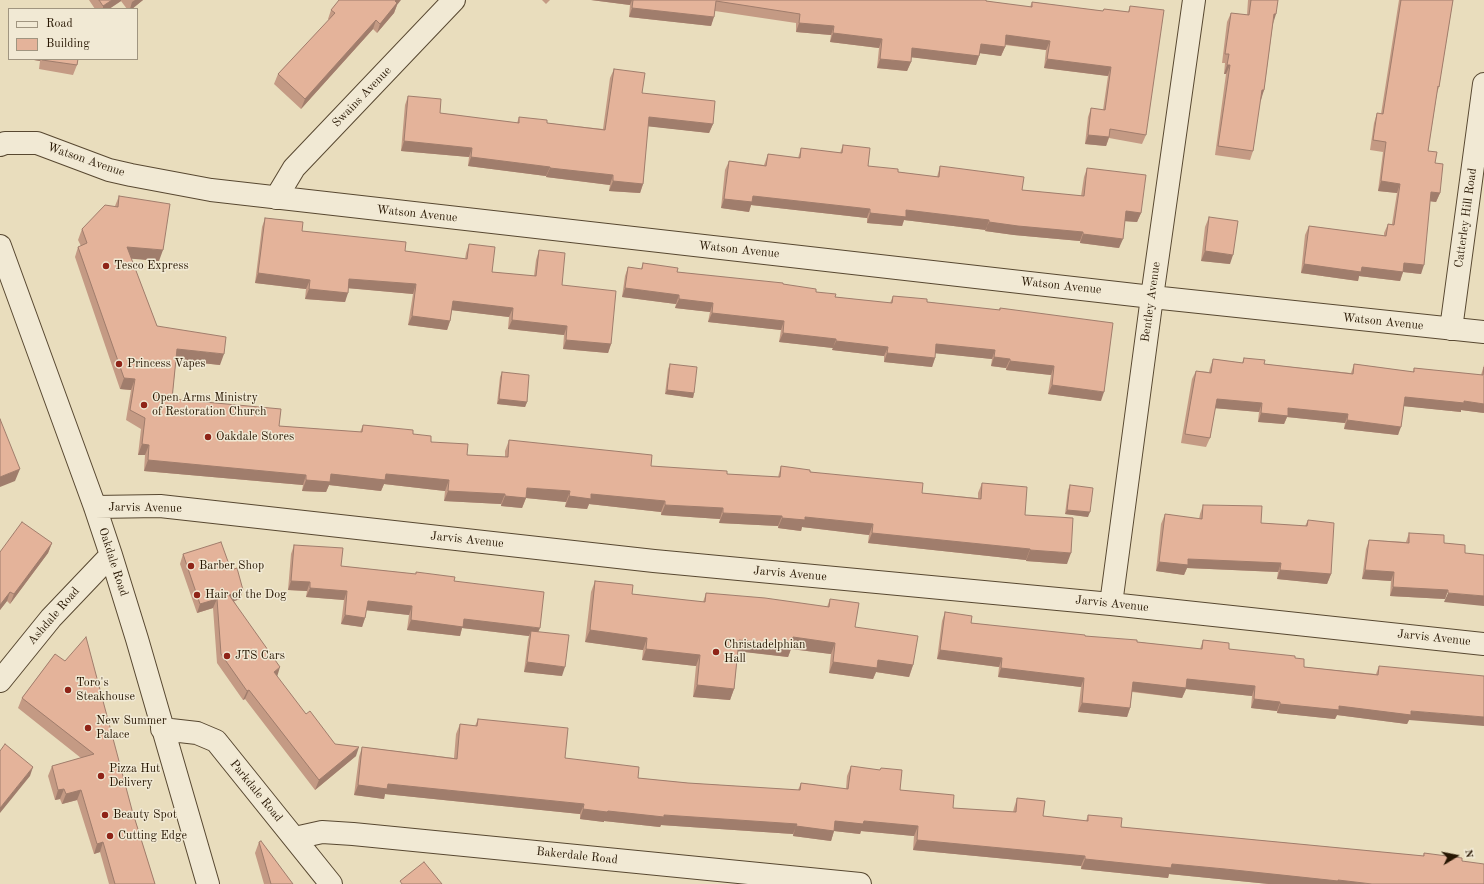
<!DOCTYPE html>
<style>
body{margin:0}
#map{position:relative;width:1484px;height:884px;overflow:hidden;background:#e9ddbd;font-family:"Old Standard TT",serif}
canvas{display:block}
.legend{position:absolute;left:8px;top:8px;width:130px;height:52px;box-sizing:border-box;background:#f1e9d4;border:1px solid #a09580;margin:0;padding:5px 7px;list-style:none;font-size:12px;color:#271602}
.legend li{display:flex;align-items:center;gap:8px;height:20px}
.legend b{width:20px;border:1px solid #a09580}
.north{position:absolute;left:1436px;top:836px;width:40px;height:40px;-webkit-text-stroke:3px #f1e9d4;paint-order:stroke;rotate:80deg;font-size:11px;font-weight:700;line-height:16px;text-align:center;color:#271602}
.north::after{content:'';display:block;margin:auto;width:14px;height:18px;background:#271602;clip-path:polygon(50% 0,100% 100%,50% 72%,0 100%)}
</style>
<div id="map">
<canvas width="1484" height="884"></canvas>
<ul class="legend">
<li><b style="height:5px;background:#f1e9d4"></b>Road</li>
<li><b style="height:11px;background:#e4b39a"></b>Building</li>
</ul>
<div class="north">N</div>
</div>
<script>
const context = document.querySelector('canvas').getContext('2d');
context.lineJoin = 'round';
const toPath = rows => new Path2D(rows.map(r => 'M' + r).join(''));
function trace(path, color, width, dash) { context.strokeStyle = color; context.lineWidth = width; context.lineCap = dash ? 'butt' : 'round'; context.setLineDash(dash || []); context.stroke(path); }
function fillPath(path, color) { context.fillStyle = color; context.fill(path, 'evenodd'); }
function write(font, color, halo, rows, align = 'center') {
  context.font = font + ' "Old Standard TT",serif'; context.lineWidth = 3; context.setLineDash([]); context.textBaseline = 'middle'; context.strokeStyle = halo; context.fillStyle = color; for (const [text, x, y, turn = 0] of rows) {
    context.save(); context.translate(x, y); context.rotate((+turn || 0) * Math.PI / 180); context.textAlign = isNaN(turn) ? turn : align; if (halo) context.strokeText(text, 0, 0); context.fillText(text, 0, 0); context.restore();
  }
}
const minor = toPath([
 [0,145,5,143,37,143,109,170,131,175,211,190,1152,297,1484,332],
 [276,198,294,168,454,0],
 [0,246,95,507,111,555,137,639,208,884],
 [1451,329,1484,84],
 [95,507,160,506,654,561,1111,604,1484,644],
 [1111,604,1152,297,1194,0],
 [0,681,51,618,111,555],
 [162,729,197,733,216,741,331,884],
 [295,838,322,832,353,834,860,884]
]);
trace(minor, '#584831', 24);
trace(minor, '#f1e9d4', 22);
fillPath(toPath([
 [89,0,143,0,132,9,127,9,121,1,109,9,95,9],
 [542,0,550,0,546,4],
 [591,0,986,0,986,1,1030,7,1032,2,1103,11,1104,9,1128,12,1130,6,1146,135,1142,144,1109,138,1106,146,1085,144,1088,117,1091,108,1103,110,1108,76,1044,68,1046,50,1005,45,1005,47,1001,56,980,53,976,65,911,57,911,62,907,71,877,68,879,48,830,42,831,35,796,32,796,23,715,11,711,26,629,17,630,5],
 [1248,0,1278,0,1273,23,1264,90,1260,100,1253,151,1250,160,1215,155,1226,74,1224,74,1225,63,1222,63,1227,22,1231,13,1247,15],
 [1399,0,1453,0,1439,87,1437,93,1428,151,1435,163,1440,193,1436,202,1430,201,1421,274,1403,272,1400,281,1359,276,1358,281,1301,273,1305,235,1309,226,1384,236,1384,233,1388,224,1392,224,1397,193,1378,191,1383,152,1370,150,1374,123,1377,113,1381,114],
 [397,5,394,13,377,33,373,29,301,109,274,84,278,74,329,20,328,19,331,10],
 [34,59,78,59,77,65,73,75,39,69,40,61,34,60],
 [614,69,642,93,713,124,709,133,648,126,643,184,640,193,609,191,610,185,546,177,546,176,468,166,469,157,401,151,405,105,408,96,440,113,517,123,519,117,547,123,603,129,610,78],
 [843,145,868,166,898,172,937,177,940,166,1022,190,1081,196,1084,177,1087,168,1141,213,1137,222,1125,221,1119,248,1080,243,1080,241,1014,235,985,231,986,230,904,220,902,226,867,223,867,218,751,205,749,212,721,208,725,170,729,161,764,165,768,154,798,158,801,148,840,153],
 [119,196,159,261,131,258,157,326,220,365,176,360,172,399,279,426,360,432,363,425,413,434,431,442,467,455,505,457,505,451,509,440,651,466,727,474,778,477,781,466,922,493,978,498,978,493,982,483,1025,515,1067,564,1026,561,1026,560,868,543,869,535,802,527,801,531,778,528,778,526,719,523,720,519,661,515,661,512,589,504,587,509,565,507,566,502,526,498,522,508,501,506,501,504,444,501,445,491,384,484,381,491,329,485,326,492,302,491,303,485,144,471,145,455,138,455,141,429,126,420,131,390,120,389,75,257,78,247,81,246,78,240,82,229,115,206],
 [1209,217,1230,264,1201,261,1205,227],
 [265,218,302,231,405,251,465,259,466,253,469,244,492,272,534,276,536,260,539,250,562,285,611,344,608,353,563,349,564,335,508,329,509,317,452,310,450,321,447,330,408,325,413,294,348,288,345,302,305,299,306,289,255,283,262,227],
 [643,263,677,272,783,284,816,292,835,297,890,303,893,296,927,302,999,310,1000,308,1101,401,1048,394,1051,375,1006,370,1006,368,991,366,992,359,935,353,935,358,932,367,884,362,884,356,832,350,833,348,779,342,781,330,708,322,710,312,675,308,676,304,622,297,625,276,628,267,641,269],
 [1244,358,1264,364,1351,373,1354,364,1413,372,1414,368,1481,375,1484,365,1484,413,1461,410,1461,412,1404,406,1398,435,1344,429,1345,423,1287,417,1284,424,1258,422,1259,412,1215,408,1210,438,1206,447,1181,443,1192,379,1196,371,1209,372,1210,368,1213,359,1242,363],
 [670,364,694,393,693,398,665,394,668,369],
 [502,372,527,402,525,407,497,404,500,377],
 [1070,485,1088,517,1065,514,1068,490],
 [1203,505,1261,523,1305,526,1308,520,1331,574,1327,584,1277,579,1278,572,1187,568,1184,575,1156,571,1161,524,1165,514,1199,519,1200,514],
 [1409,533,1444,543,1465,545,1444,602,1445,599,1390,596,1391,581,1362,579,1366,549,1369,540,1406,542],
 [52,543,48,553,10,604,7,601,0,610,0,552],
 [294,545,341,566,416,574,416,572,454,581,538,632,562,676,524,672,528,640,529,636,462,628,460,636,407,630,409,615,366,610,365,618,362,627,341,624,344,600,306,597,307,591,288,590,291,554],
 [183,554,231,570,243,590,240,599,234,601,277,677,306,714,335,744,356,756,315,790,245,699,243,700,217,663,213,608,197,613,180,564],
 [595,581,632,594,703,602,706,593,827,607,830,599,855,627,913,665,909,677,876,672,873,679,829,673,831,654,791,649,788,657,738,651,734,689,730,700,693,697,696,666,642,660,643,650,585,642,591,592],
 [945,612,971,623,1085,636,1200,649,1203,640,1229,649,1295,658,1304,667,1376,674,1379,666,1409,720,1407,724,1337,715,1335,719,1277,713,1277,711,1251,708,1252,696,1186,689,1182,698,1132,692,1130,708,1127,717,1078,712,1081,687,998,677,999,667,937,659,942,621],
 [55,654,132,810,155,884,109,884,100,852,94,854,77,800,62,804,60,799,55,800,48,776,52,766,81,758,18,708,22,698],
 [478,719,565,758,638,778,688,783,798,790,801,783,846,789,847,776,851,766,900,790,953,808,1013,812,1014,808,1017,798,1043,816,1086,821,1088,815,1121,827,1423,856,1424,853,1462,861,1484,884,1269,884,1169,874,1168,878,1081,869,1081,866,913,850,914,836,861,831,860,834,834,831,831,841,793,836,793,834,661,825,660,827,604,821,604,822,580,819,580,814,385,794,384,799,354,795,359,757,362,747,454,758,456,734,460,724,475,726],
 [259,842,293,884,264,884,255,853]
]), '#c49a84');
fillPath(toPath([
 [112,0,121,0,121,1,109,9,103,9,103,6],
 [135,0,143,0,132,9,130,9,132,2],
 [396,0,401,0,397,5,394,13,377,33,380,24],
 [591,0,632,0,630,5],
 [632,8,714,17,711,26,629,17],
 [1274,14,1276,14,1273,24],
 [376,20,373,29,301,109,305,99],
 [799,23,834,26,831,35,796,32],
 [833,33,882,39,879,48,830,42],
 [1006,35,1050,41,1046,50,1003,44],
 [981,44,1005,47,1001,56,978,53],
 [912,48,979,56,976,65,909,57],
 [34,59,41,59,40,61,34,60],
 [880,59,911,62,907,71,877,68],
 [1047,59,1111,67,1108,76,1044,68],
 [1227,65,1230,65,1226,74,1224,74],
 [1262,90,1264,90,1261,100,1258,99],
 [649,117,713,124,709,133,645,126],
 [1088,135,1109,137,1106,146,1085,144],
 [404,141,472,148,469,157,401,151],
 [471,157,550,167,546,176,468,166],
 [550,168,613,175,610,185,546,177],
 [613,181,643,184,640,193,609,191],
 [1381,181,1400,184,1397,193,1378,191],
 [1431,192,1440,193,1436,202,1428,201],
 [753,196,870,209,867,218,751,205,749,212,721,208,724,199],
 [906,210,989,220,986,230,904,220,902,226,867,223,870,213],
 [1126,211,1141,213,1137,222,1123,221],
 [989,222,1083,232,1080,241,1014,235,985,231],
 [1083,234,1123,239,1119,248,1080,243],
 [127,247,163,250,159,261,123,258],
 [1205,251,1233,255,1230,264,1201,261],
 [1404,263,1424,265,1421,274,1403,272,1400,281,1359,276,1358,281,1301,273,1304,264,1362,267],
 [258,273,310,280,306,289,255,283],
 [349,279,416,284,413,294,346,288],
 [625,288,679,295,676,304,622,297],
 [309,289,348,293,345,302,305,299],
 [679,299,713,303,710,312,675,308],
 [453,301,513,308,509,317,450,310],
 [712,313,784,321,781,330,708,322],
 [412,316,450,321,447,330,408,325],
 [512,320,567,326,564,335,508,329],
 [783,333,836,339,833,348,779,342],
 [566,340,611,344,608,353,563,349],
 [836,341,888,347,884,356,832,350],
 [936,344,995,350,992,359,933,353],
 [177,349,224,354,220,365,173,360],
 [887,353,935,358,932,367,884,362],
 [994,357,1010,359,1006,368,991,366],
 [1010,361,1054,366,1051,375,1006,370],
 [124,378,135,379,131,390,120,389],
 [1052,385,1104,392,1101,401,1048,394],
 [667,390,694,393,693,398,665,394],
 [1405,397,1464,401,1484,404,1484,413,1461,410,1461,412,1402,406],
 [499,399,527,402,525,407,497,404],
 [1217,399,1262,403,1259,412,1213,408],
 [1288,408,1348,414,1345,423,1287,417,1284,424,1258,422,1261,413],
 [1347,420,1401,427,1398,435,1344,429],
 [142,444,149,445,145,455,138,455],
 [148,460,306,475,303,485,144,471],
 [20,469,15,481,0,487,0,477],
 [331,474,386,474,449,480,445,491,384,484,381,491,329,485,326,492,302,491,306,480],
 [527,488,570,491,566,502,526,498,522,508,501,506,505,496],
 [448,491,505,494,501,504,444,501],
 [591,494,665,501,661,512,589,504,587,509,565,507,569,496],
 [665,505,723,508,720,519,661,515],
 [1067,510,1090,512,1088,517,1065,514],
 [723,513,782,516,778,526,719,523],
 [805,517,873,524,869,535,802,527,801,531,778,528,782,518],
 [872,533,1030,549,1026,560,868,543],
 [52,543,48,553,10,604,14,594],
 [1030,550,1071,553,1067,564,1026,561],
 [1188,559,1281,563,1278,572,1187,568,1184,575,1156,571,1159,562],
 [1280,570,1331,574,1327,584,1277,579],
 [1365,570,1394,572,1391,581,1362,579],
 [291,581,310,582,307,591,288,590],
 [1393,587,1448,590,1445,599,1390,596],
 [310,588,347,591,344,600,306,597],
 [243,590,240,599,226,604,229,595],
 [10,592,7,601,0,610,0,605],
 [1448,593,1484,596,1484,606,1444,602],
 [217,599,213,608,197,613,200,604],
 [368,601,412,606,409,615,364,610],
 [345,615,365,618,362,627,341,624],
 [464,619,540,628,536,637,531,631,529,636,462,628,460,636,407,630,411,620],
 [590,630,647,638,643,650,585,642],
 [793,637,835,643,831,654,791,649,788,657,735,651,739,640],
 [646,649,700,655,696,666,642,660],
 [940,650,1002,658,999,667,937,659],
 [878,660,913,665,909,677,876,672,873,679,829,673,833,662],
 [527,662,565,667,562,676,524,672],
 [280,667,277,677,274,672],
 [1001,668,1084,678,1081,687,998,677],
 [1187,679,1255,686,1252,696,1186,689,1182,698,1130,691,1133,682],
 [697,685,734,689,730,700,693,697],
 [249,690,245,699,243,700,247,691],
 [1254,699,1280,702,1277,711,1251,708],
 [1082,703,1130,708,1127,717,1078,712],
 [1280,704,1339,706,1411,711,1484,717,1484,726,1409,720,1407,724,1337,715,1335,719,1277,713],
 [359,747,356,756,315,790,319,780],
 [33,767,30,776,0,813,0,808],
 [388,784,584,804,580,814,385,794,384,799,354,795,358,785],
 [64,789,60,799,55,800,58,790],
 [81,790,77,800,62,804,66,794],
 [583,809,664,815,797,824,793,834,661,825,660,827,604,821,604,822,580,819],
 [835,821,864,821,918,826,914,836,861,831,860,834,834,831,831,841,793,836,796,826],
 [917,840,1085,856,1081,866,913,850],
 [103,842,100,852,94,854,97,844],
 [1085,859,1172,864,1338,880,1372,884,1269,884,1169,874,1168,878,1081,869]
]), '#a07d6c');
const building = toPath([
 [99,0,112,0,103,6,99,0],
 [339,0,396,0,395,1,397,3,380,24,376,20,305,99,278,74,335,13,331,10,339,0],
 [633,0,986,0,986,1,1032,7,1032,2,1103,11,1104,9,1129,12,1130,6,1164,10,1146,135,1110,129,1109,137,1088,135,1091,108,1105,110,1111,67,1047,59,1050,41,1006,35,1005,47,981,44,979,56,912,48,911,62,880,59,882,39,833,33,834,26,799,23,800,14,716,1,714,17,632,8,633,0],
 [1251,0,1278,0,1276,14,1274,14,1264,90,1262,90,1253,151,1218,146,1230,65,1227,65,1229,54,1225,54,1231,13,1249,15,1251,0],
 [1401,0,1453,0,1439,87,1438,86,1428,151,1437,152,1435,163,1443,164,1440,193,1431,192,1424,265,1404,263,1403,272,1362,267,1361,272,1304,264,1309,226,1386,236,1388,224,1394,225,1400,184,1381,181,1386,142,1373,140,1377,113,1383,114,1401,0],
 [42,59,78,59,77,65,42,60,42,59],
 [614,69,645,73,642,93,715,101,713,124,649,117,643,184,613,181,613,175,550,168,550,167,471,157,472,148,404,141,408,96,441,99,440,113,519,123,519,117,547,120,547,123,605,130,614,69],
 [843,145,870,148,868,166,898,169,898,172,939,177,940,166,1024,177,1022,190,1084,196,1087,168,1146,175,1141,213,1126,211,1123,239,1083,234,1083,232,1018,226,989,222,989,220,906,210,906,217,870,213,870,209,753,196,752,202,724,199,729,161,766,166,768,154,800,158,801,148,842,153,843,145],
 [119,196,170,204,163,250,127,247,157,326,226,337,224,354,177,349,172,399,281,409,279,426,362,432,363,425,413,430,413,434,431,436,431,442,468,444,467,455,508,457,509,440,652,455,651,466,727,471,727,474,780,477,781,466,810,470,810,472,923,483,922,493,981,499,982,483,1027,487,1025,515,1073,518,1071,553,1030,550,1030,549,872,533,873,524,805,517,805,520,782,518,782,516,723,513,723,508,665,505,665,501,591,494,591,499,569,496,570,491,527,488,526,498,505,496,505,494,448,491,449,480,386,474,385,480,331,474,330,482,306,480,306,475,148,460,149,445,142,444,145,418,130,410,135,379,124,378,78,247,87,243,82,229,105,205,118,207,119,196],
 [1209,217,1238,221,1233,255,1205,251,1209,217],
 [265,218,303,222,302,231,406,242,405,251,467,259,469,244,495,247,492,272,536,276,539,250,565,253,562,285,616,291,611,344,566,340,567,326,512,320,513,308,453,301,450,321,412,316,416,284,349,279,348,293,309,289,310,280,258,273,265,218],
 [643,263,678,268,677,272,783,283,783,284,816,289,816,292,836,294,835,297,892,303,893,296,927,299,927,302,1000,310,1000,308,1113,323,1104,392,1052,385,1054,366,1010,361,1010,359,994,357,995,350,936,344,935,358,887,353,888,347,836,341,836,339,783,333,784,321,712,313,713,303,679,299,679,295,625,288,628,267,642,269,643,263],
 [1244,358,1265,360,1264,364,1353,374,1354,364,1414,372,1414,368,1483,375,1484,367,1484,404,1464,401,1464,403,1405,397,1401,427,1347,420,1348,414,1288,408,1288,416,1261,413,1262,403,1217,399,1210,438,1185,434,1196,371,1211,373,1213,359,1243,363,1244,358],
 [670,364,697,367,694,393,667,390,670,364],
 [502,372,529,375,527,402,499,399,502,372],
 [0,419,20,469,0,477,0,419],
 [1070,485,1093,488,1090,512,1067,510,1070,485],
 [1203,505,1262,506,1261,523,1307,526,1308,520,1334,523,1331,574,1280,570,1281,563,1188,559,1188,565,1159,562,1165,514,1202,519,1203,505],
 [22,522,52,543,14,594,10,592,0,605,0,552,22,522],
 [1409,533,1444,535,1444,543,1465,545,1465,553,1484,555,1484,596,1448,593,1448,590,1393,587,1394,572,1365,570,1369,540,1409,543,1409,533],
 [221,542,231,570,237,568,243,590,229,595,280,667,274,672,306,714,310,711,335,744,359,747,319,780,249,690,247,691,221,654,217,599,200,604,183,554,221,542],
 [294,545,343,548,341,566,416,574,416,572,455,577,454,581,544,592,540,628,464,619,463,627,411,620,412,606,368,601,365,618,345,615,347,591,310,588,310,582,291,581,294,545],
 [595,581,633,585,632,594,705,602,706,593,765,598,829,607,830,599,859,603,855,627,918,636,913,665,878,660,877,668,833,662,835,643,793,637,792,646,739,640,734,689,697,685,700,655,646,649,647,638,590,630,595,581],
 [945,612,972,616,971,623,1085,635,1085,636,1137,640,1137,642,1202,649,1203,640,1229,643,1229,649,1295,656,1295,658,1304,659,1304,667,1378,675,1379,666,1484,676,1484,717,1411,711,1411,715,1339,706,1339,710,1280,704,1280,702,1254,699,1255,686,1187,679,1186,688,1133,682,1130,708,1082,703,1084,678,1001,668,1002,658,940,650,945,612],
 [531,631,569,635,565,667,527,662,531,631],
 [86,637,132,810,155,884,115,884,103,842,97,844,81,790,66,794,64,789,58,790,52,766,94,754,22,698,55,654,65,661,86,637],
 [478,719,568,728,565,758,639,767,638,778,688,783,800,790,801,783,848,789,851,766,880,770,881,768,902,770,900,790,954,795,953,808,1016,812,1017,798,1045,801,1043,816,1088,821,1088,815,1122,818,1121,827,1424,856,1424,853,1462,858,1462,861,1484,864,1484,884,1372,884,1338,880,1338,881,1225,869,1172,864,1171,868,1085,859,1085,856,917,840,918,826,864,821,863,824,835,821,834,831,796,826,797,824,664,815,664,817,608,811,607,812,583,809,584,804,388,784,387,789,358,785,362,747,457,759,460,724,477,726,478,719],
 [5,744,33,767,0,808,0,751,5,744],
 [261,841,293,884,271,884,259,842,261,841],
 [424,862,442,884,402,884,400,881,424,862]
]);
fillPath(building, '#e4b39a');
trace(building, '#a07d6c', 1);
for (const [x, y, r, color] of [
 [106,266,4,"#8f2418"],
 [119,364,4,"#8f2418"],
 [144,405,4,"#8f2418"],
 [208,437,4,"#8f2418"],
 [191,566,4,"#8f2418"],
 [197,595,4,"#8f2418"],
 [716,652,4,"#8f2418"],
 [227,656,4,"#8f2418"],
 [68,690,4,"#8f2418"],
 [88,728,4,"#8f2418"],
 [101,776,4,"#8f2418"],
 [105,815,4,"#8f2418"],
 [110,836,4,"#8f2418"]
]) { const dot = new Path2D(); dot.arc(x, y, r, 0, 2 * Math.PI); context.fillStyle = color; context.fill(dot); trace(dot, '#f1e9d4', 1.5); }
write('12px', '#271602', '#f1e9d4', [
 ["Swains Avenue",362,97,-46],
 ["Watson Avenue",86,160,19],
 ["Watson Avenue",417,214,6],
 ["Catterley Hill Road",1466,218,-82],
 ["Watson Avenue",739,250,6],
 ["Watson Avenue",1061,286,6],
 ["Bentley Avenue",1151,302,-82],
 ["Watson Avenue",1383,322,6],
 ["Jarvis Avenue",145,508,1],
 ["Jarvis Avenue",467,540,6],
 ["Oakdale Road",113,562,72],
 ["Jarvis Avenue",790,574,5],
 ["Jarvis Avenue",1112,604,6],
 ["Ashdale Road",54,616,-49],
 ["Jarvis Avenue",1434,638,6],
 ["Parkdale Road",256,791,51],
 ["Bakerdale Road",577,856,6]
]);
write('12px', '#271602', '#f1e9d4', [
 ["Tesco Express",114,266],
 ["Princess Vapes",127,364],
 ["Open Arms Ministry",152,398],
 ["of Restoration Church",152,412],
 ["Oakdale Stores",216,437],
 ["Barber Shop",199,566],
 ["Hair of the Dog",205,595],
 ["Christadelphian",724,645],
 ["Hall",724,659],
 ["JTS Cars",235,656],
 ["Toro's",76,683],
 ["Steakhouse",76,697],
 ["New Summer",96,721],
 ["Palace",96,735],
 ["Pizza Hut",109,769],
 ["Delivery",109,783],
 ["Beauty Spot",113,815],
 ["Cutting Edge",118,836]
], 'left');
</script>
